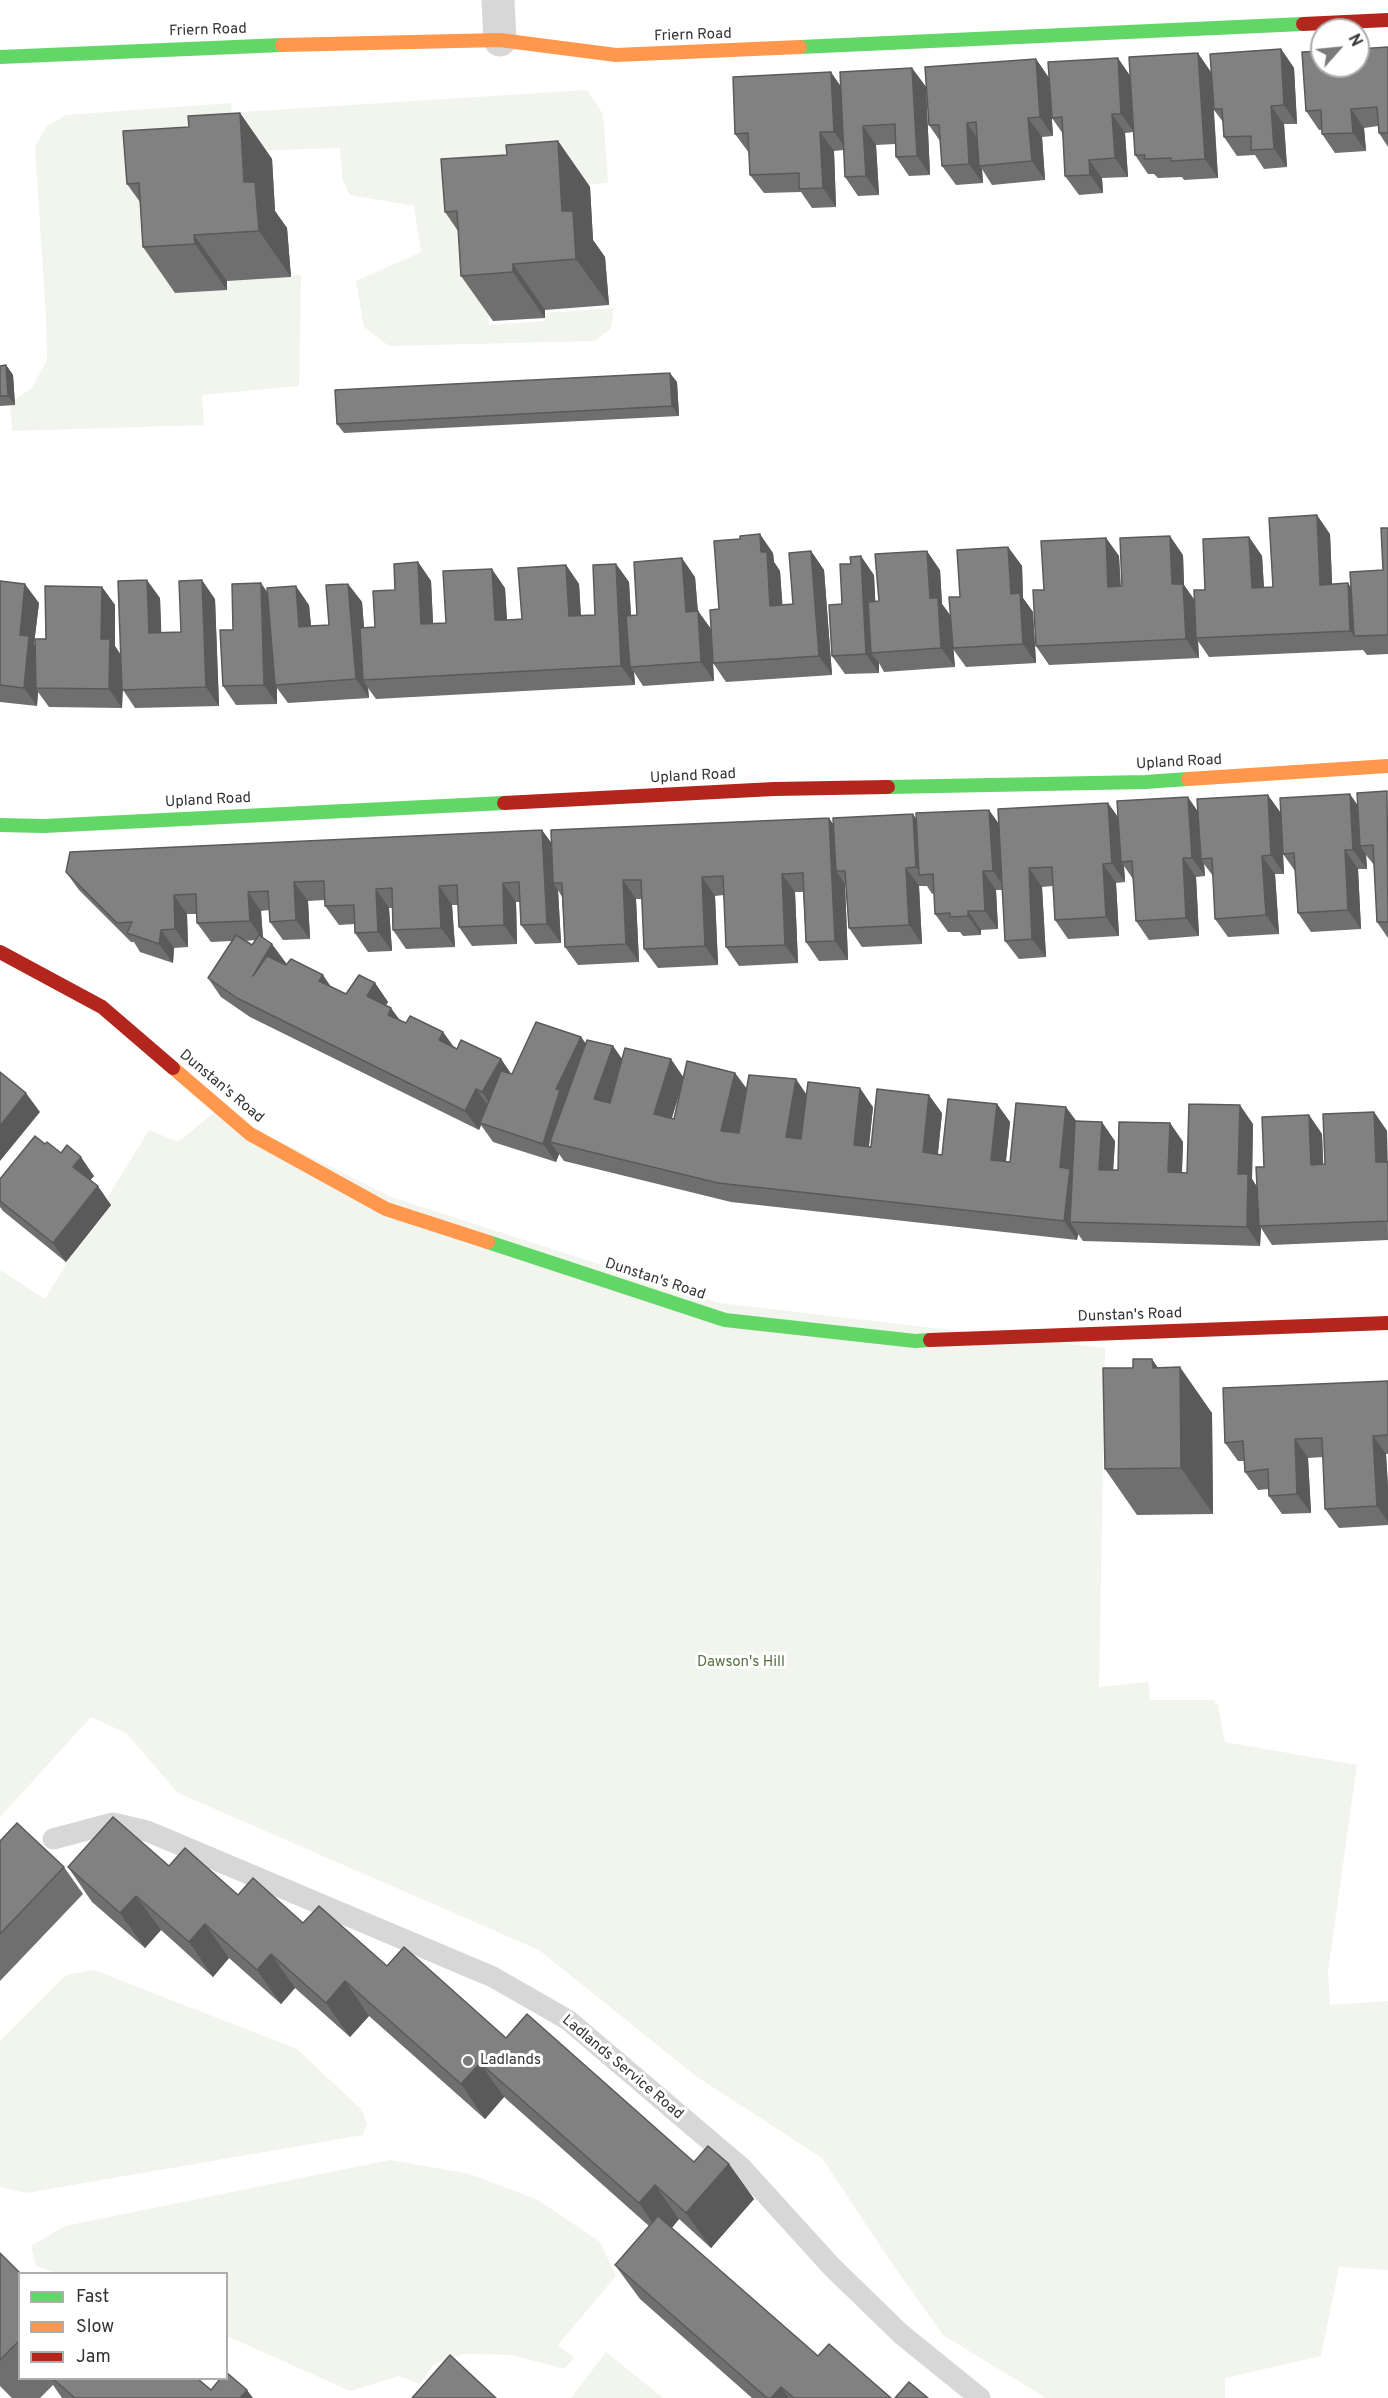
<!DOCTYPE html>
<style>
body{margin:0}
#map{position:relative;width:1388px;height:2398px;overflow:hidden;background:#fff;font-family:Overpass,sans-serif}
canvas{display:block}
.legend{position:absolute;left:18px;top:2272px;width:210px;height:108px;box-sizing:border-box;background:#fff;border:2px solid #adadad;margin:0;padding:8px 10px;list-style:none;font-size:18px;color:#333}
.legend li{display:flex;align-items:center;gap:12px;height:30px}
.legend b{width:30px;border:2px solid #adadad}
.north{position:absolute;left:1310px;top:18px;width:60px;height:60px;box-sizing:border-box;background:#fff;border:2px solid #adadad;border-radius:50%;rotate:63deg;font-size:16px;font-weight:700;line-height:24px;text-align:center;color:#333}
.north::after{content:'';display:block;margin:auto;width:21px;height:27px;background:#7a7a7a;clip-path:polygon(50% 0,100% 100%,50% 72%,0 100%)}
</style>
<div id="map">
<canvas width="1388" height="2398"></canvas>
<ul class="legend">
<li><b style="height:8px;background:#63d668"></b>Fast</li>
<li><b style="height:8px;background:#ff974d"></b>Slow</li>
<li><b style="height:8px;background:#b3261e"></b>Jam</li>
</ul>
<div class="north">N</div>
</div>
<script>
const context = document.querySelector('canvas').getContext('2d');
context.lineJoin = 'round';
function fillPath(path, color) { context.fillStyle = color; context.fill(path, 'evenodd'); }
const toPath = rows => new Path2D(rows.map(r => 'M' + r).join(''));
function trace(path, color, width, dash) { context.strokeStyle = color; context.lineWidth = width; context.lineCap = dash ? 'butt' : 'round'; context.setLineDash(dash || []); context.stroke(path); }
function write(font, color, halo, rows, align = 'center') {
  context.font = font + ' Overpass,sans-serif'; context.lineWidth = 6; context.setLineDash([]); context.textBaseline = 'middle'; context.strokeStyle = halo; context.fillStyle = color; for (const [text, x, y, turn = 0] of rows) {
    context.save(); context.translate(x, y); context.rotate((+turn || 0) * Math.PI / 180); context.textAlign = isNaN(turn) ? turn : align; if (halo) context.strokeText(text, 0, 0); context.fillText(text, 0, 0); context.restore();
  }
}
fillPath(toPath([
 [587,90,603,114,608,183,532,189,484,261,489,325,545,321,545,313,614,308,611,328,595,341,389,346,364,327,356,281,421,252,414,206,350,195,343,181,340,148,242,151,241,112],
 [231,103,235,153,175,290,230,286,230,279,301,275,299,386,202,395,204,425,12,431,10,403,32,388,47,360,46,317,35,146,47,126,66,115],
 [217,1110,391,1197,719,1303,1105,1348,1099,1687,1148,1682,1150,1700,1214,1700,1215,1704,1218,1704,1225,1742,1357,1765,1328,1971,1330,2005,1388,2001,1388,2270,1339,2267,1321,2356,1225,2378,1225,2398,1046,2398,943,2335,889,2259,822,2158,697,2077,539,1950,178,1793,126,1733,91,1717,0,1817,0,1270,45,1299,149,1130,178,1142],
 [94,1970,297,2049,362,2110,367,2124,363,2135,26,2193,0,2187,0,2041,66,1975],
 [390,2160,470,2174,538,2200,600,2242,616,2276,558,2345,574,2358,564,2369,512,2355,463,2354,434,2364,420,2384,399,2376,350,2391,227,2336,226,2274,57,2273,36,2266,31,2246,65,2226],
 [606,2352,663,2398,571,2398]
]), '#f1f5ed');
trace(toPath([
 [53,1839,113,1823,147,1831,493,1977,568,2020,742,2168,832,2267,901,2334,980,2398]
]), '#d7d7d7', 21);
trace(toPath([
 [498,0,500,40]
]), '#d7d7d7', 33);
trace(toPath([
 [800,47,1303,24],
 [0,57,282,45],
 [888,787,1145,782,1188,779],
 [0,825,44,826,504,803],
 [488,1242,725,1320,915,1341,930,1340]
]), '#63d668', 14);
trace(toPath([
 [282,45,500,40,616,55,800,47],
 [1188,779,1388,766],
 [173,1068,250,1134,386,1209,488,1242]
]), '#ff974d', 14);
trace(toPath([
 [1303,24,1388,20],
 [504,803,774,789,888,787],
 [0,952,102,1007,173,1068],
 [930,1340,1388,1323]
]), '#b3261e', 14);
fillPath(toPath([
 [1388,47,1388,147,1379,133,1378,126,1364,128,1366,151,1335,153,1322,134,1322,130,1319,130,1306,111],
 [1281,49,1294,68,1297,124,1284,124,1287,167,1264,169,1255,155,1237,156,1224,137,1223,122,1214,110,1218,178,1184,180,1182,177,1158,178,1154,174,1148,174,1135,155,1134,132,1125,133,1128,177,1102,178,1103,193,1079,195,1065,176,1063,134,1052,118,1131,77,1211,72],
 [1036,59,1049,78,1053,136,1042,137,1045,180,992,185,982,169,983,183,956,185,942,166,940,141,929,125],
 [912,68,926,87,930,175,909,176,896,157,895,144,876,145,879,195,858,196,845,177,844,150,834,151,836,207,812,208,801,192,764,193,750,175,749,153,735,134,841,86],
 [240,113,272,159,275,211,287,228,291,277,227,281,227,290,175,293,143,247,140,202,127,184,189,127],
 [558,141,590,187,593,240,605,257,609,305,545,310,545,318,493,321,461,276,458,231,445,212,507,155],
 [6,365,13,375,15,405,0,406,0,366],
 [677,382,679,416,344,433,337,424],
 [1388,528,1388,654,1367,655,1363,650,1209,657,1198,641,1199,658,1049,665,1036,646,1044,590,1106,538,1119,556,1121,586,1183,555,1184,585,1194,600,1205,590,1249,537,1262,556,1264,587,1273,587,1330,534,1332,584,1351,587,1383,570],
 [1008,547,1022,566,1023,598,1033,612,1036,663,966,667,953,649,955,667,884,672,879,663,879,673,845,674,832,656,842,604,874,575,875,602,879,601,940,570,942,604,951,616,960,597],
 [811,551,824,570,832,675,726,682,713,663,712,646,714,681,643,686,634,672,635,685,376,699,368,688,369,698,288,703,277,688,277,704,236,705,223,686,233,630,268,593,309,605,311,626,329,625,348,584,362,602,364,627,375,627,395,590,418,562,431,581,433,624,446,623,505,588,507,620,522,619,566,565,579,584,581,616,595,615,616,564,629,582,631,615,637,615,695,577,698,611,711,629,719,609,773,553,774,562,780,571,782,605,793,604],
 [0,581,39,603,34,644,35,645,46,639,102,587,115,605,115,646,121,656,160,598,161,632,181,632,215,599,219,706,135,708,123,690,122,708,49,707,38,692,37,706,0,702],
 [1387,791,1374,865,1366,855,1367,869,1358,869,1361,929,1311,932,1298,913,1295,871,1283,854,1284,874,1275,874,1279,934,1228,937,1215,919,1213,876,1204,864,1205,876,1196,877,1199,936,1149,940,1136,921,1133,879,1124,866,1125,882,1116,883,1119,936,1068,939,1055,920,1053,886,1042,887,1046,957,1019,959,1005,941,1003,890,996,890,998,929,981,930,981,935,963,936,960,932,948,932,935,914,934,893,932,894,927,886,919,886,922,944,862,947,849,928,846,887,845,884,848,960,819,961,806,942,803,892,795,892,798,963,739,966,726,947,724,895,715,896,718,965,658,968,644,949,642,899,636,899,639,962,578,965,565,947,562,897,558,890,561,943,535,944,521,925,520,902,516,902,517,944,472,946,459,927,458,905,452,905,455,947,406,949,393,930,392,908,389,908,392,951,368,952,355,933,355,924,339,925,325,906,325,900,308,901,310,939,283,940,270,922,269,910,261,911,263,938,286,963,285,964,346,994,375,983,388,1002,386,1005,400,1021,406,1023,443,1032,454,1047,457,1049,501,1059,511,1074,581,1037,586,1044,613,1046,622,1059,684,1078,735,1073,747,1089,807,1095,873,1107,869,1146,871,1147,942,1113,938,1154,942,1155,997,1104,1010,1122,1006,1161,1010,1162,1076,1121,1115,1141,1113,1170,1118,1170,1170,1123,1183,1142,1182,1173,1187,1173,1253,1124,1252,1179,1257,1187,1264,1167,1309,1115,1322,1134,1323,1164,1325,1164,1374,1112,1387,1131,1388,1240,1272,1245,1261,1228,1260,1246,1083,1241,1078,1234,1077,1240,731,1202,564,1161,559,1154,556,1162,493,1142,481,1125,479,1130,250,1017,221,997,208,978,232,941,211,942,197,923,197,914,187,914,188,947,174,948,173,963,140,952,134,942,131,942,79,890,66,872,551,843,916,819,999,824,1198,811,1281,813,1358,805],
 [255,940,252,945,245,941],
 [683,1082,674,1119,672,1118],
 [1377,922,1388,922,1388,938],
 [45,1144,94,1176,90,1180,111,1205,66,1262,3,1211,0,1207,0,1179],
 [1159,1368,1212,1413,1213,1514,1137,1515,1105,1469],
 [1388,1381,1388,1454,1386,1454,1388,1487,1388,1525,1339,1528,1325,1509,1323,1457,1308,1458,1311,1513,1282,1514,1269,1496,1269,1489,1258,1490,1245,1472,1244,1461,1238,1461,1225,1443],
 [0,1841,64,1867,83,1894,0,1981],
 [169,1866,303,1923,387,1966,506,2038,694,2162,729,2164,754,2199,711,2248,679,2219,672,2228,818,2356,891,2398,752,2398,640,2299,615,2265,649,2226,504,2097,485,2119,369,2016,350,2037,295,1988,281,2004,229,1958,213,1977,161,1930,145,1948,92,1902,68,1867],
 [0,2253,20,2274,20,2379,198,2379,211,2390,253,2398,62,2398,53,2385,40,2398,12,2398,0,2386]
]), '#6f6f6f');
fillPath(toPath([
 [1281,49,1294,68,1297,124,1284,105],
 [1198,53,1211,72,1218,178,1205,159],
 [1118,58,1131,77,1134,132,1121,114],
 [1036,59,1049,78,1053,136,1040,117],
 [912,68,926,87,930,175,917,156],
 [831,72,844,91,847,150,834,132],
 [1271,106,1284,124,1287,167,1274,149],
 [1351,109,1364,128,1366,151,1353,133],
 [240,113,272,159,275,211,287,228,291,277,259,231,244,182],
 [1112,114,1125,133,1128,177,1115,158],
 [1028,118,1042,137,1045,180,1032,161],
 [967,123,980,142,979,166,982,169,983,183,969,164],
 [863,126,876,145,879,195,866,176],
 [820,132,834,151,836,207,823,188],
 [558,141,590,187,593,240,605,257,609,305,576,259,562,211],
 [1089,160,1102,178,1103,193,1090,175],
 [194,235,227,281,227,290,195,244],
 [513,264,545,310,545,318,513,272],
 [6,365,13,375,15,405,8,396],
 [670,373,677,382,679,416,672,406],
 [1317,515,1330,534,1333,604,1320,585],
 [760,534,773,553,774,562,780,571,784,624,770,606,761,552],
 [1170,536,1183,555,1184,585,1196,602,1196,638,1198,641,1199,658,1186,639,1172,584],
 [1249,537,1262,556,1265,606,1252,588],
 [1106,538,1119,556,1121,606,1108,587],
 [1008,547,1022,566,1023,598,1033,612,1036,663,1023,644,1011,594],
 [811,551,824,570,832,675,819,656],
 [927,551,940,570,942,604,951,617,955,667,941,648,930,598],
 [861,556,874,575,878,652,871,653,879,663,879,673,866,654],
 [682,558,695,577,699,629,698,611,711,629,714,681,701,662,686,612],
 [418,562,431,581,434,643,421,624],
 [616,564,629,582,634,667,630,667,634,672,635,685,621,666],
 [566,565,579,584,582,635,569,616],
 [492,569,505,588,508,639,495,620],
 [147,580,160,598,162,651,149,633],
 [202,580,215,599,219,706,206,687],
 [261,583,274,602,275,685,277,688,277,704,264,685],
 [1348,583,1361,602,1354,636,1350,631],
 [25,584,39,603,34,644,42,655,36,688,38,692,37,706,24,688,20,635],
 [348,584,362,602,368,680,363,680,368,688,369,698,356,679],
 [296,586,309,605,313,645,299,627],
 [102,587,115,605,115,646,123,658,122,708,109,689,101,639],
 [1350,794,1363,813,1360,846,1366,855,1367,869,1353,850],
 [1268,795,1281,813,1284,874,1271,855],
 [1188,797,1201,816,1201,859,1204,864,1205,876,1192,858],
 [1108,803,1121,821,1121,862,1124,866,1125,882,1112,863],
 [989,810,1002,828,1006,889,993,871],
 [913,814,926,833,921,875,916,867],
 [829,818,842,837,836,871,845,884,848,960,835,941],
 [542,830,556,849,553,883,558,890,561,943,547,924],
 [1345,850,1358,869,1361,929,1348,910],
 [1262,856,1275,874,1279,934,1266,915],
 [1183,858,1196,877,1199,936,1186,918],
 [1103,864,1116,883,1119,936,1106,917],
 [906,868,919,886,922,944,909,925],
 [1029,868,1042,887,1046,957,1032,939],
 [983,871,996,890,998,929,985,911],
 [782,874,795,892,798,963,785,945],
 [702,877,715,896,718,965,705,946],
 [623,880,636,899,639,962,626,944],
 [294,882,308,901,310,939,296,920],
 [503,883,516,902,517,944,504,925],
 [439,886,452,905,455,947,441,928],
 [376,889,389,908,392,951,378,932],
 [248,892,261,911,263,940,250,921],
 [174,895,187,914,188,947,175,929],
 [968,911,981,930,981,935,968,916],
 [161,930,174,948,173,963,159,944],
 [272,944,286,963,266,995,253,976],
 [323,975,336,994,319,981],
 [375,983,388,1002,380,1015,367,996],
 [391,1008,405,1027,388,1015],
 [443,1032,456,1051,439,1040],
 [581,1037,594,1056,550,1142,559,1154,556,1162,543,1144,556,1089],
 [613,1046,626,1065,607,1118,594,1099],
 [501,1059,514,1078,495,1111,482,1092],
 [671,1059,684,1078,667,1133,654,1114],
 [735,1073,749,1092,734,1149,721,1131],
 [796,1079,809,1098,799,1156,786,1137],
 [860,1088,873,1107,867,1164,854,1145],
 [476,1089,490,1108,480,1123,481,1125,479,1130,465,1111],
 [26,1093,40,1112,0,1161,0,1126],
 [929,1095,942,1113,936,1171,923,1152],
 [997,1104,1010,1122,1004,1179,991,1160],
 [1240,1105,1253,1124,1252,1179,1261,1193,1259,1226,1261,1228,1260,1246,1247,1227,1238,1174],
 [1066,1107,1080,1126,1070,1222,1078,1234,1077,1240,1064,1221,1060,1167],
 [1374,1112,1387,1131,1388,1178,1376,1162],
 [1309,1115,1322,1134,1324,1183,1311,1165],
 [1102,1122,1115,1141,1112,1189,1099,1170],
 [1170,1123,1183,1142,1181,1191,1168,1172],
 [81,1157,94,1176,86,1185,73,1167],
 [98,1186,111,1205,66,1262,53,1243],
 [1152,1359,1180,1399,1180,1367,1212,1413,1213,1514,1181,1468,1153,1368],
 [1373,1436,1386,1454,1388,1487,1388,1522,1377,1506],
 [1295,1439,1308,1458,1311,1513,1297,1494],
 [136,1896,161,1930,145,1948,120,1913],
 [205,1924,229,1958,213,1977,189,1942],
 [271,1954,295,1988,281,2004,257,1970],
 [345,1981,369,2016,350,2037,326,2003],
 [480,2063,504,2097,485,2119,461,2084],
 [729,2164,754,2199,711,2248,686,2213],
 [655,2185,679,2219,663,2238,639,2203],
 [781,2387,789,2398,771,2398],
 [247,2390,253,2398,241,2398,241,2397]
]), '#5a5a5a');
const building = toPath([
 [1388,47,1388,133,1379,133,1377,107,1351,109,1353,133,1322,134,1321,110,1306,111,1302,52,1322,51,1322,66,1358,66,1358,49,1388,47],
 [1281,49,1284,105,1271,106,1274,149,1251,150,1251,136,1224,137,1222,109,1214,109,1210,54,1281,49],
 [1198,53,1205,159,1171,161,1171,158,1144,159,1145,155,1135,155,1129,57,1198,53],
 [1118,58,1121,114,1112,114,1115,158,1089,160,1090,175,1065,176,1062,117,1052,118,1048,62,1118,58],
 [1036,59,1040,117,1028,118,1032,161,979,166,976,122,967,123,969,164,942,166,939,125,929,125,925,67,1036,59],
 [912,68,917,156,896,157,895,124,863,126,866,176,845,177,840,72,912,68],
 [831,72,834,132,820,132,823,188,799,189,799,173,750,175,748,133,735,134,733,77,831,72],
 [240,113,244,182,255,182,259,231,194,235,195,244,143,247,139,183,127,184,123,131,189,127,188,116,240,113],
 [558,141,562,211,573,211,576,259,513,264,513,272,461,276,457,211,445,212,441,159,507,155,506,145,558,141],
 [6,365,8,396,0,396,0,366,6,365],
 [670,373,672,406,337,424,335,390,670,373],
 [1317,515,1320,585,1348,583,1350,631,1196,638,1194,590,1205,590,1203,539,1249,537,1252,588,1273,587,1269,518,1317,515],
 [1381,528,1388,528,1388,635,1354,636,1350,572,1383,570,1381,528],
 [760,534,761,552,767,552,770,606,793,604,789,553,811,551,819,656,713,663,710,610,719,609,714,541,740,539,740,536,760,534],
 [1170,536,1172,584,1183,584,1186,639,1036,646,1033,590,1044,590,1041,541,1106,538,1108,587,1122,586,1120,538,1170,536],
 [1008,547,1011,594,1020,593,1023,644,953,648,949,597,960,597,957,550,1008,547],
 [927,551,930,598,938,598,941,648,871,653,868,602,879,601,875,554,927,551],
 [861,556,866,654,832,656,829,605,842,604,840,564,851,564,850,557,861,556],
 [682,558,686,612,698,611,701,662,630,667,626,616,637,615,634,562,682,558],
 [418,562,421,624,446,623,443,571,492,569,495,620,509,620,522,619,518,568,566,565,569,616,595,615,593,565,616,564,621,666,363,680,360,628,375,627,373,591,395,590,394,564,418,562],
 [147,580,149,633,181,632,179,581,202,580,206,687,122,690,118,581,147,580],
 [0,581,25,584,20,635,29,636,24,688,0,685,0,581],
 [261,583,264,685,223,686,220,630,233,630,232,584,261,583],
 [348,584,356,679,275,685,267,588,296,586,299,627,310,626,329,625,326,585,348,584],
 [45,586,102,587,101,639,110,639,109,689,36,688,35,639,46,639,45,586],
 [1387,791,1388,922,1377,922,1373,845,1360,846,1357,793,1387,791],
 [1350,794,1353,850,1345,850,1348,910,1298,913,1294,853,1283,854,1280,798,1350,794],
 [1268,795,1271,855,1262,856,1266,915,1215,919,1212,858,1201,859,1197,799,1268,795],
 [1188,797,1192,858,1183,858,1186,918,1136,921,1132,861,1121,862,1117,801,1188,797],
 [1108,803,1112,863,1103,864,1106,917,1055,920,1052,867,1029,868,1032,939,1005,941,998,809,1108,803],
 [989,810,993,871,983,871,985,911,968,911,968,916,950,917,950,913,935,914,933,874,919,875,916,813,989,810],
 [913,814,916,867,906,868,909,925,849,928,845,871,836,871,833,818,913,814],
 [829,818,835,941,806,942,803,873,782,874,785,945,726,947,723,876,702,877,705,946,644,949,641,880,623,880,626,944,565,947,562,883,553,883,551,830,829,818],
 [542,830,547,924,521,925,519,882,503,883,504,925,459,927,457,885,439,886,441,928,393,930,392,888,376,889,378,932,355,933,354,905,325,906,324,881,294,882,296,920,270,922,268,891,248,892,250,921,197,923,196,894,174,895,175,929,161,930,159,944,127,933,132,922,117,923,66,872,70,852,542,830],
 [236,935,252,945,259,935,272,944,253,976,267,956,286,965,291,959,323,975,319,981,346,994,359,975,375,983,367,996,391,1008,388,1015,406,1023,410,1016,443,1032,439,1040,457,1049,461,1040,501,1059,482,1092,476,1089,465,1111,237,998,208,978,236,935],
 [536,1022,581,1037,556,1089,560,1090,543,1144,480,1123,501,1071,512,1074,536,1022],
 [587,1040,613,1046,594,1099,610,1103,625,1048,671,1059,654,1114,674,1119,687,1061,735,1073,721,1131,739,1133,749,1075,796,1079,786,1137,801,1139,808,1082,860,1088,854,1145,871,1147,877,1089,929,1095,923,1152,942,1155,948,1099,997,1104,991,1160,1001,1161,1010,1162,1016,1103,1066,1107,1060,1167,1070,1169,1064,1221,718,1183,550,1142,587,1040],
 [0,1072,26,1093,0,1126,0,1072],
 [1189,1104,1240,1105,1238,1174,1248,1174,1247,1227,1070,1222,1075,1121,1102,1122,1099,1170,1118,1170,1119,1122,1170,1123,1168,1172,1187,1173,1189,1104],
 [1374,1112,1376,1162,1388,1162,1388,1221,1259,1226,1256,1167,1264,1167,1262,1117,1309,1115,1311,1165,1325,1164,1323,1114,1374,1112],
 [35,1136,45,1144,47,1142,61,1153,67,1145,81,1157,73,1167,98,1186,53,1243,0,1201,0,1179,35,1136],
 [1133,1359,1152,1359,1153,1368,1180,1367,1181,1468,1105,1469,1103,1368,1133,1368,1133,1359],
 [1388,1381,1388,1435,1373,1436,1377,1506,1325,1509,1322,1438,1295,1439,1297,1494,1269,1496,1268,1469,1245,1472,1243,1441,1225,1443,1223,1388,1388,1381],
 [113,1817,169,1866,185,1848,238,1895,253,1878,303,1923,319,1906,387,1966,404,1947,506,2038,527,2014,694,2162,708,2146,729,2164,686,2213,655,2185,639,2203,480,2063,461,2084,345,1981,326,2003,271,1954,257,1970,205,1924,189,1942,136,1896,120,1913,68,1867,113,1817],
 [17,1823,64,1867,0,1934,0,1841,17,1823],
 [658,2216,818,2356,829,2344,891,2398,794,2398,781,2387,771,2398,767,2398,615,2265,658,2216],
 [0,2253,21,2274,20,2274,20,2340,0,2360,0,2253],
 [450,2355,496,2398,412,2398,450,2355],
 [226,2372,247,2390,241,2397,242,2398,75,2398,53,2379,198,2379,211,2390,220,2379,226,2379,226,2372],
 [909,2382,928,2398,895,2398,909,2382]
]);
fillPath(building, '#818181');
trace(building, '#5a5a5a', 1.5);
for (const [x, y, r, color] of [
 [468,2061,6,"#7a7a7a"]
]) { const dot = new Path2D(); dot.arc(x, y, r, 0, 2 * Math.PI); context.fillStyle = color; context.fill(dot); trace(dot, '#fff', 2); }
write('15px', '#333', '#fff', [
 ["Friern Road",208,31,-2],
 ["Friern Road",693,36,-2],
 ["Upland Road",1179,763,-3],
 ["Upland Road",693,777,-3],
 ["Upland Road",208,801,-3],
 ["Dunstan's Road",221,1087,40],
 ["Dunstan's Road",655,1280,18],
 ["Dunstan's Road",1130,1316,-2],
 ["Ladlands Service Road",622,2068,40]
]);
write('15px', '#56703f', '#fff', [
 ["Dawson's Hill",741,1663]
]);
write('15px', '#333', '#fff', [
 ["Ladlands",480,2061]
], 'left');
</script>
